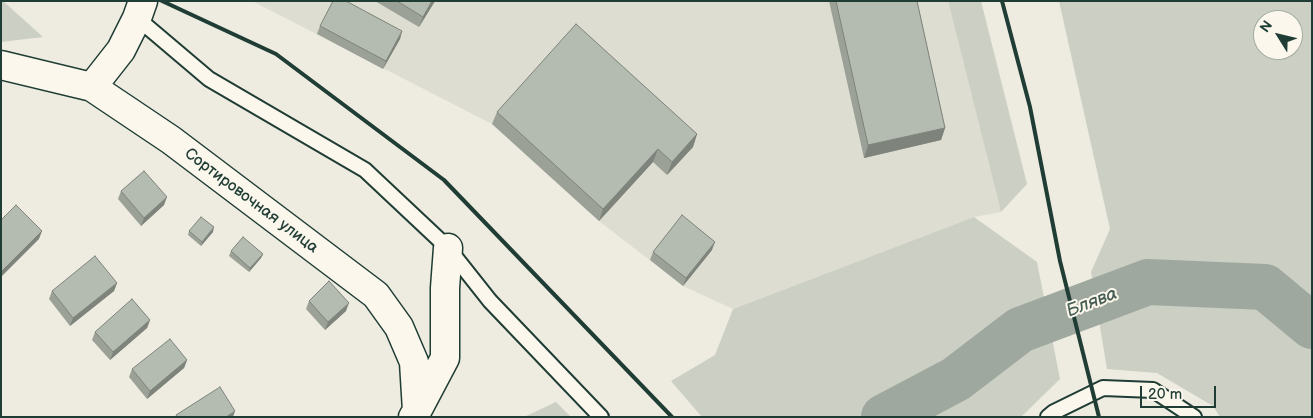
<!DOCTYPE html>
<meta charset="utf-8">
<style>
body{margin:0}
#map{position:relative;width:1313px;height:418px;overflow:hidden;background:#eeece1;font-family:"Balsamiq Sans",sans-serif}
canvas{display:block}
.frame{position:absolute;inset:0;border:2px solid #1f3d34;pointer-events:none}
.north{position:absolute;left:1253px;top:10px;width:50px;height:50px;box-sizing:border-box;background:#fbf7ec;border:1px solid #a3ada2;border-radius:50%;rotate:306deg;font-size:14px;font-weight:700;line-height:20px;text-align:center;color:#1f3d34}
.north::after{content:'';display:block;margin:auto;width:18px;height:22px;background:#1f3d34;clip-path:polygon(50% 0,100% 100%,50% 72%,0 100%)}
.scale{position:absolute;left:1140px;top:386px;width:76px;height:22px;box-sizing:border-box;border:2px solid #1f3d34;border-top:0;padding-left:6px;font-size:15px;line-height:18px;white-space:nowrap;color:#1f3d34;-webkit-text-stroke:4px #fbf7ec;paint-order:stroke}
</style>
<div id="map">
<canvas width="1313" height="418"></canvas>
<div class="frame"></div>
<div class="north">N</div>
<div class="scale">20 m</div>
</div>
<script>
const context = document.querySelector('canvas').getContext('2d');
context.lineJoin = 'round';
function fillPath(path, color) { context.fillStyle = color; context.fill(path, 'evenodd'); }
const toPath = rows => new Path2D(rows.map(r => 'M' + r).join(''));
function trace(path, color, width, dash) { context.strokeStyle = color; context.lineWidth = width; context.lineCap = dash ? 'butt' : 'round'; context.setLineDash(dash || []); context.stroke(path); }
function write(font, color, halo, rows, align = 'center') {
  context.font = font + ' "Balsamiq Sans",sans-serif'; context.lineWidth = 4; context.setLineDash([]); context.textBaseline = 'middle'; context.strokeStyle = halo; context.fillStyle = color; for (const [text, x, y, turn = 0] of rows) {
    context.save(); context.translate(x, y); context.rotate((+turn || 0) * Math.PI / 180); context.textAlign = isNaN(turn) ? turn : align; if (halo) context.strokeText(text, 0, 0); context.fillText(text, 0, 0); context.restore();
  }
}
fillPath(toPath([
 [252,1,948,1,1001,212,974,217,733,309,683,286,599,221,492,124]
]), '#ddddd2');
fillPath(toPath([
 [1,1,3,1,43,37,1,42],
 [948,1,981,1,1027,184,1001,212],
 [1059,1,1312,1,1312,417,1220,417,1213,406,1157,373,1107,369,1091,272,1110,229],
 [1263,20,1293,20,1293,50,1263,50],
 [974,217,1037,262,1060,379,1021,417,702,417,671,381,715,355,733,309],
 [556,402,571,417,524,417]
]), '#cbcfc4');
trace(toPath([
 [884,417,956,379,1020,330,1148,282,1265,287,1312,326]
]), '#9fa89f', 46);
const service = toPath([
 [137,18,209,79,365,170,448,248,490,301,601,417],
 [1048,417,1054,412,1103,388,1153,390,1194,417]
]);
const minor = toPath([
 [1,65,92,87,171,140,376,295,399,327,414,362,417,411,413,417],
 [92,87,121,50,137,18,143,1],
 [417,411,445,358,445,288,448,248]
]);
trace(service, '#1f3d34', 18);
trace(minor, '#1f3d34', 31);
trace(service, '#fbf7ec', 14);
trace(minor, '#fbf7ec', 28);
trace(toPath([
 [162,1,276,54,444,180,672,417],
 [1002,1,1030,107,1060,261,1099,417]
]), '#1f3d34', 4);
fillPath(toPath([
 [375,1,435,1,419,27],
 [829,1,917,1,945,128,941,140,864,158],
 [320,26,402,31,400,39,383,69,317,34],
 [497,112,697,134,693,147,667,175,653,162,599,221,492,124],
 [121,191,164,205,141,226,118,199],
 [189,231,213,232,201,246,188,235],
 [712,250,683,286,650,260,653,252],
 [231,251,263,254,261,258,249,272,229,256],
 [117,283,114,291,70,326,49,299,52,291],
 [309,301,346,311,325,330,306,309],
 [150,320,147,328,110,360,92,340,95,332],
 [187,360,184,368,147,399,129,377,132,369]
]), '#9ba197');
fillPath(toPath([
 [432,1,435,1,419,27,423,17],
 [402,31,400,39,383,69,386,61],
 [945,128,941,140,864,158,868,145],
 [697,134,693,147,667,175,672,162],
 [658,149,653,162,599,221,603,209],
 [167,197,164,205,141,226,144,218],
 [214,227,213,232,201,246,202,242],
 [42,231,39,239,1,277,1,272],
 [715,242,712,250,683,286,686,278],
 [263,254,261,258,249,272,250,268],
 [117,283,114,291,70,326,73,318],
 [349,303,346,311,325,330,328,322],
 [150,320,147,328,110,360,113,352],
 [187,360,184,368,147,399,150,391],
 [235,411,233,417,226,417]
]), '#7e837b');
const building = toPath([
 [333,1,346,1,402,31,386,61,320,26,333,1],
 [397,1,432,1,423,17,397,1],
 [836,1,917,1,945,128,868,145,836,1],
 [576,24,697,134,672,162,658,149,603,209,497,112,576,24],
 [144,171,167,197,144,218,121,191,144,171],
 [16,205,42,231,1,272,1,220,16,205],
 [682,215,715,242,686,278,653,252,682,215],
 [201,217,214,227,202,242,189,231,201,217],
 [243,237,263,254,250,268,231,251,243,237],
 [95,256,117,283,73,318,52,291,95,256],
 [329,281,349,303,328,322,309,301,329,281],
 [132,299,150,320,113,352,95,332,132,299],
 [170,339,187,360,150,391,132,369,170,339],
 [220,387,235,411,226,417,177,417,176,415,220,387]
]);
fillPath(building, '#b4bbb0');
trace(building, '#7e837b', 1);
write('16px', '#1f3d34', '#fbf7ec', [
 ["Сортировочная улица",251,201,37]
]);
write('italic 18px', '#455d54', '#fbf7ec', [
 ["Блява",1092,303,-21]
]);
</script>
